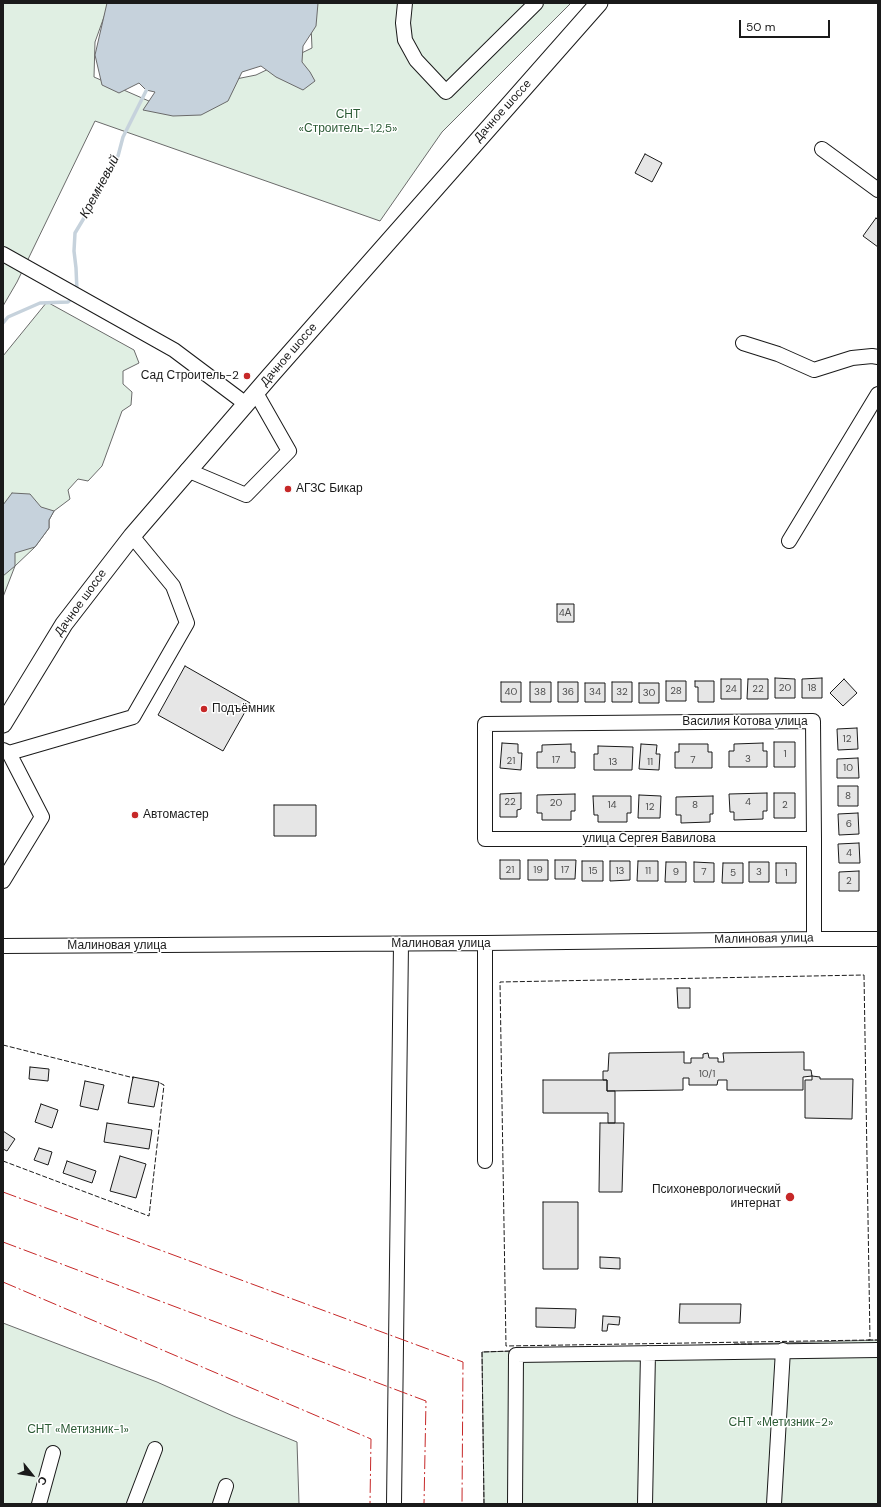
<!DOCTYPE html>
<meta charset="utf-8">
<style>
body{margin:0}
#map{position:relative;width:881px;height:1507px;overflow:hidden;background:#fff;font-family:"DM Sans",sans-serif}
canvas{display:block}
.frame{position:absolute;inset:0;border:4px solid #1a1a1a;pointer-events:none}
.north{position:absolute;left:12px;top:1455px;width:40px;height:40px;-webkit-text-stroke:3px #fff;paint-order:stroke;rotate:120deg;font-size:11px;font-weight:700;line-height:16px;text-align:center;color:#1a1a1a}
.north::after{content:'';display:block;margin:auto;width:14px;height:18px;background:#1a1a1a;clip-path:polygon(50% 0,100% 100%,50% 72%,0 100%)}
.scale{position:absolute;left:739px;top:20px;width:91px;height:18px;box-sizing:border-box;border:2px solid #1a1a1a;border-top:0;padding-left:5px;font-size:12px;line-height:14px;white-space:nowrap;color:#1a1a1a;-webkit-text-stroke:3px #fff;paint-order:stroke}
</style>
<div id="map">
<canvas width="881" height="1507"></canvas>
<div class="frame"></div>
<div class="north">С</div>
<div class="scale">50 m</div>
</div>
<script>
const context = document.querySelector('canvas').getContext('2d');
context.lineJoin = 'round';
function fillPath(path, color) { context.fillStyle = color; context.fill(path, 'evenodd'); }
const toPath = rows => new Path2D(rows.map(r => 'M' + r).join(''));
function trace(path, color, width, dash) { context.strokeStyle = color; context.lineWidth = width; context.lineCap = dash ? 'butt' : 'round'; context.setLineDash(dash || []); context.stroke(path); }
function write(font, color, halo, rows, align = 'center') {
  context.font = font + ' "DM Sans",sans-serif'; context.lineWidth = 3; context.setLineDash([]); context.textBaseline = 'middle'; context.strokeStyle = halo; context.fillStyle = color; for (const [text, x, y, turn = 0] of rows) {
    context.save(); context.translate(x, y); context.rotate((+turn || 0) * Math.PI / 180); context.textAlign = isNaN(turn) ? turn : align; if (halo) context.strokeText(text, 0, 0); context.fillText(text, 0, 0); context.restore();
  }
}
const green = toPath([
 [3,3,109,3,95,42,94,77,174,112,211,84,256,75,312,48,310,3,571,3,442,132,380,221,95,121,17,282,3,306,3,3],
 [47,302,134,350,139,363,123,371,123,384,132,392,131,405,122,411,102,466,88,481,78,479,68,490,70,499,54,511,49,520,49,528,35,547,15,566,3,597,3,356,47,302],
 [3,1323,157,1382,233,1416,297,1442,299,1504,3,1504,3,1323],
 [878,1340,878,1504,484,1504,482,1352,878,1340]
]);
fillPath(green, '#e0efe3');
trace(green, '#6a6a6a', 1);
const water = toPath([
 [107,3,318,3,316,26,303,46,302,62,310,72,315,81,303,90,276,77,261,66,242,72,228,101,201,115,173,116,143,110,155,92,146,90,139,83,119,93,102,85,95,55,107,3],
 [12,493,30,494,41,507,54,511,49,520,49,528,35,547,15,553,15,566,3,576,3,505,12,493]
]);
fillPath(water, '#c6d2dc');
trace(water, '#6a6a6a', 1);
trace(toPath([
 [77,291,76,268,74,251,75,233,90,208,97,187,118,156,123,137,148,87],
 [3,323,8,317,40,303,68,302,74,297]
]), '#c6d2dc', 3.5);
const building = toPath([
 [645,154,662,163,652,182,635,173,645,154],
 [876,218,878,220,878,247,863,236,876,218],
 [557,604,574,604,574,622,557,622,557,604],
 [185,666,250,703,223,751,158,715,185,666],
 [775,678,795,679,795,698,775,698,775,678],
 [822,678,822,698,802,698,802,679,822,678],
 [721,679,741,679,741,699,721,699,721,679],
 [748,679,768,679,768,699,747,699,748,679],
 [844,679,857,693,843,706,830,693,844,679],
 [666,681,686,681,686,701,666,701,666,681],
 [695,681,714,681,714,702,698,702,698,687,695,687,695,681],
 [501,682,521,682,521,702,501,702,501,682],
 [530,682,551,682,551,702,530,702,530,682],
 [558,682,578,682,578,702,558,702,558,682],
 [612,682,632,682,632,702,612,702,612,682],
 [585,683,605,683,605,702,585,702,585,683],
 [639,683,659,683,659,703,639,703,639,683],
 [857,728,858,749,838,750,837,729,857,728],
 [774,742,795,742,795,767,774,767,774,742],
 [502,743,518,744,518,753,522,753,521,770,500,768,502,743],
 [763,743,763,751,767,751,767,767,729,767,729,751,734,751,734,744,763,743],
 [571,744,571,752,575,752,575,768,537,768,537,752,542,752,542,745,571,744],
 [641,744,657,745,656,754,660,754,659,770,639,769,641,744],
 [679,744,708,744,708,752,712,752,712,768,675,768,675,752,679,752,679,744],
 [598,746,633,747,632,770,594,770,594,754,598,754,598,746],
 [858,758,859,778,837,778,837,759,858,758],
 [838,786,858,786,858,806,838,806,838,786],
 [521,793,521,809,517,810,517,817,500,817,500,794,521,793],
 [767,793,767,811,763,811,763,819,734,820,734,812,730,812,729,794,767,793],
 [774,793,795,793,795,818,774,818,774,793],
 [575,794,575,811,571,811,571,820,542,820,542,813,537,813,537,795,575,794],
 [639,795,661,796,660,818,638,818,639,795],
 [593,796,631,796,631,813,627,813,627,822,598,822,598,815,594,815,593,796],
 [713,796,713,814,710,814,710,822,681,823,681,815,676,815,676,797,713,796],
 [274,805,316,805,316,836,274,836,274,805],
 [858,813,859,834,839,835,838,814,858,813],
 [859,843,860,863,839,863,838,844,859,843],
 [500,860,520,860,520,879,500,879,500,860],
 [528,860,548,860,548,880,528,880,528,860],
 [555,860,576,860,575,879,555,879,555,860],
 [582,861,603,861,603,881,582,881,582,861],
 [610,861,630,861,630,880,610,881,610,861],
 [638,861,658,861,658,881,637,881,638,861],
 [666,862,686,862,686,882,665,882,666,862],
 [694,862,714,863,714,882,694,882,694,862],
 [749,862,769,862,769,882,749,882,749,862],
 [723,863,743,863,743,883,722,883,723,863],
 [776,863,796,863,796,883,776,883,776,863],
 [859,871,859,891,839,891,839,872,859,871],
 [677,988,690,988,690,1008,678,1008,677,988],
 [684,1052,684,1063,691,1063,691,1058,703,1058,703,1054,708,1053,709,1058,718,1058,718,1062,724,1062,723,1053,804,1052,804,1070,811,1070,812,1076,803,1077,803,1090,727,1090,727,1080,718,1080,717,1085,689,1085,689,1078,683,1078,683,1090,607,1091,607,1080,603,1080,603,1071,608,1071,609,1053,684,1052],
 [30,1067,49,1069,48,1081,29,1079,30,1067],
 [812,1076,820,1077,820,1079,853,1079,852,1119,805,1118,805,1080,812,1080,812,1076],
 [133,1077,159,1082,154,1107,128,1103,133,1077],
 [543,1080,607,1080,607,1091,615,1091,615,1123,608,1123,608,1113,543,1113,543,1080],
 [85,1081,104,1085,98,1110,80,1106,85,1081],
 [41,1104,58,1110,52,1128,35,1122,41,1104],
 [107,1123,152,1130,149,1149,104,1142,107,1123],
 [600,1123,624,1123,622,1192,599,1192,600,1123],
 [3,1131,15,1139,7,1151,3,1149,3,1131],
 [39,1148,52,1152,48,1165,34,1160,39,1148],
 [120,1156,146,1164,136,1198,110,1191,120,1156],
 [67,1161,96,1171,92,1183,63,1173,67,1161],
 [543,1202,578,1202,578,1269,543,1269,543,1202],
 [600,1257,620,1258,620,1269,600,1268,600,1257],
 [680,1304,741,1304,740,1323,679,1323,680,1304],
 [536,1308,576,1309,575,1328,536,1327,536,1308],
 [603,1316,620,1317,619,1325,608,1324,607,1331,602,1331,603,1316]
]);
fillPath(building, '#e6e6e6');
trace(building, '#1a1a1a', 1);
const minor = toPath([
 [405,3,403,23,405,40,416,60,446,92,536,3],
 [822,149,878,190],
 [3,254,174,350,246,404],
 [743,343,778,354,814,370,852,358,872,356,878,357],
 [187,470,246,495,289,451,256,393],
 [789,541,878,394],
 [3,750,9,753,42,817,3,881],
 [9,753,133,717,187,623,173,586,132,536],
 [814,939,814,839,813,721,485,724,485,839,814,839],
 [485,943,485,1161],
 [3,946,485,943,814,939,878,939],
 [39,1504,53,1453],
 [134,1504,155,1449],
 [220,1504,226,1486],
 [394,1504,401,944],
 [515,1504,516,1355,878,1350],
 [645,1504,648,1353],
 [774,1504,783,1350]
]);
const major = toPath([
 [3,724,64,624,132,536,270,376,599,3]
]);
trace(minor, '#1a1a1a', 16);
trace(major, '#1a1a1a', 19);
trace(minor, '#fff', 14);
trace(major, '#fff', 17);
trace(toPath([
 [864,975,870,1340,506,1346,500,982,864,975],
 [3,1045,134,1078],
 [3,1161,149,1216,164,1085,158,1082],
 [868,1340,878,1340],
 [734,1344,752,1344],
 [484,1504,482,1352,512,1351]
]), '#1a1a1a', 1, [5, 2]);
trace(toPath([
 [3,1192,463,1362,462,1504],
 [3,1242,426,1401,424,1504],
 [3,1282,371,1439,370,1504]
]), '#c62828', 1, [14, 3, 2, 3]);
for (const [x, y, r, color] of [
 [247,376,4,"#c62828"],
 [288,489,4,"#c62828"],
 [204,709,4,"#c62828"],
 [135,815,4,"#c62828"],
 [790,1197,5,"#c62828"]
]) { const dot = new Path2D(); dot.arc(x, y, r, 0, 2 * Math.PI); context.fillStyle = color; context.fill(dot); trace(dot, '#fff', 1.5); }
write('10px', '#4d4d4d', null, [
 ["4А",565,613],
 ["20",785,688],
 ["18",812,688],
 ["24",731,689],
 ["22",758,689],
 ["28",676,691],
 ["40",511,692],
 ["38",540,692],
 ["36",568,692],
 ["34",595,692],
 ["32",622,692],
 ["30",649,693],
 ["12",847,739],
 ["1",785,754],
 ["3",748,759],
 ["17",556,760],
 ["7",693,760],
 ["21",511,761],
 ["13",613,762],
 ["11",650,762],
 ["10",848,768],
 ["8",848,796],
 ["22",510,802],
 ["4",748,802],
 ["20",556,803],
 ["14",612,805],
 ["8",695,805],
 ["2",785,805],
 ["12",650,807],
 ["6",849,824],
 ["4",849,853],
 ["21",510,870],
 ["19",538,870],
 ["17",565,870],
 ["15",593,871],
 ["13",620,871],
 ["11",648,871],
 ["9",676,872],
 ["7",704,872],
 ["3",759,872],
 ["5",733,873],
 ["1",786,873],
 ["2",849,881],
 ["10/1",707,1074]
]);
write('12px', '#1a1a1a', '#fff', [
 ["Дачное шоссе",503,111,-48],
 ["Дачное шоссе",289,355,-49],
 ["Дачное шоссе",81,603,-54],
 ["Василия Котова улица",745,722],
 ["улица Сергея Вавилова",649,839],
 ["Малиновая улица",764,939,-1],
 ["Малиновая улица",441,944],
 ["Малиновая улица",117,946]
]);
write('12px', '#2b5a34', '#fff', [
 ["СНТ",348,115],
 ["«Строитель-1,2,5»",348,129],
 ["СНТ «Метизник-2»",781,1423],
 ["СНТ «Метизник-1»",78,1430]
]);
write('12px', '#1a1a1a', '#fff', [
 ["Сад Строитель-2",239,376,"right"],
 ["АГЗС Бикар",296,489],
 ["Подъёмник",212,709],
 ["Автомастер",143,815],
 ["Психоневрологический",781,1190,"right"],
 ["интернат",781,1204,"right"]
], 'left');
write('italic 13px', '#1a1a1a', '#fff', [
 ["Кремневый",100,187,-62]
]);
</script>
